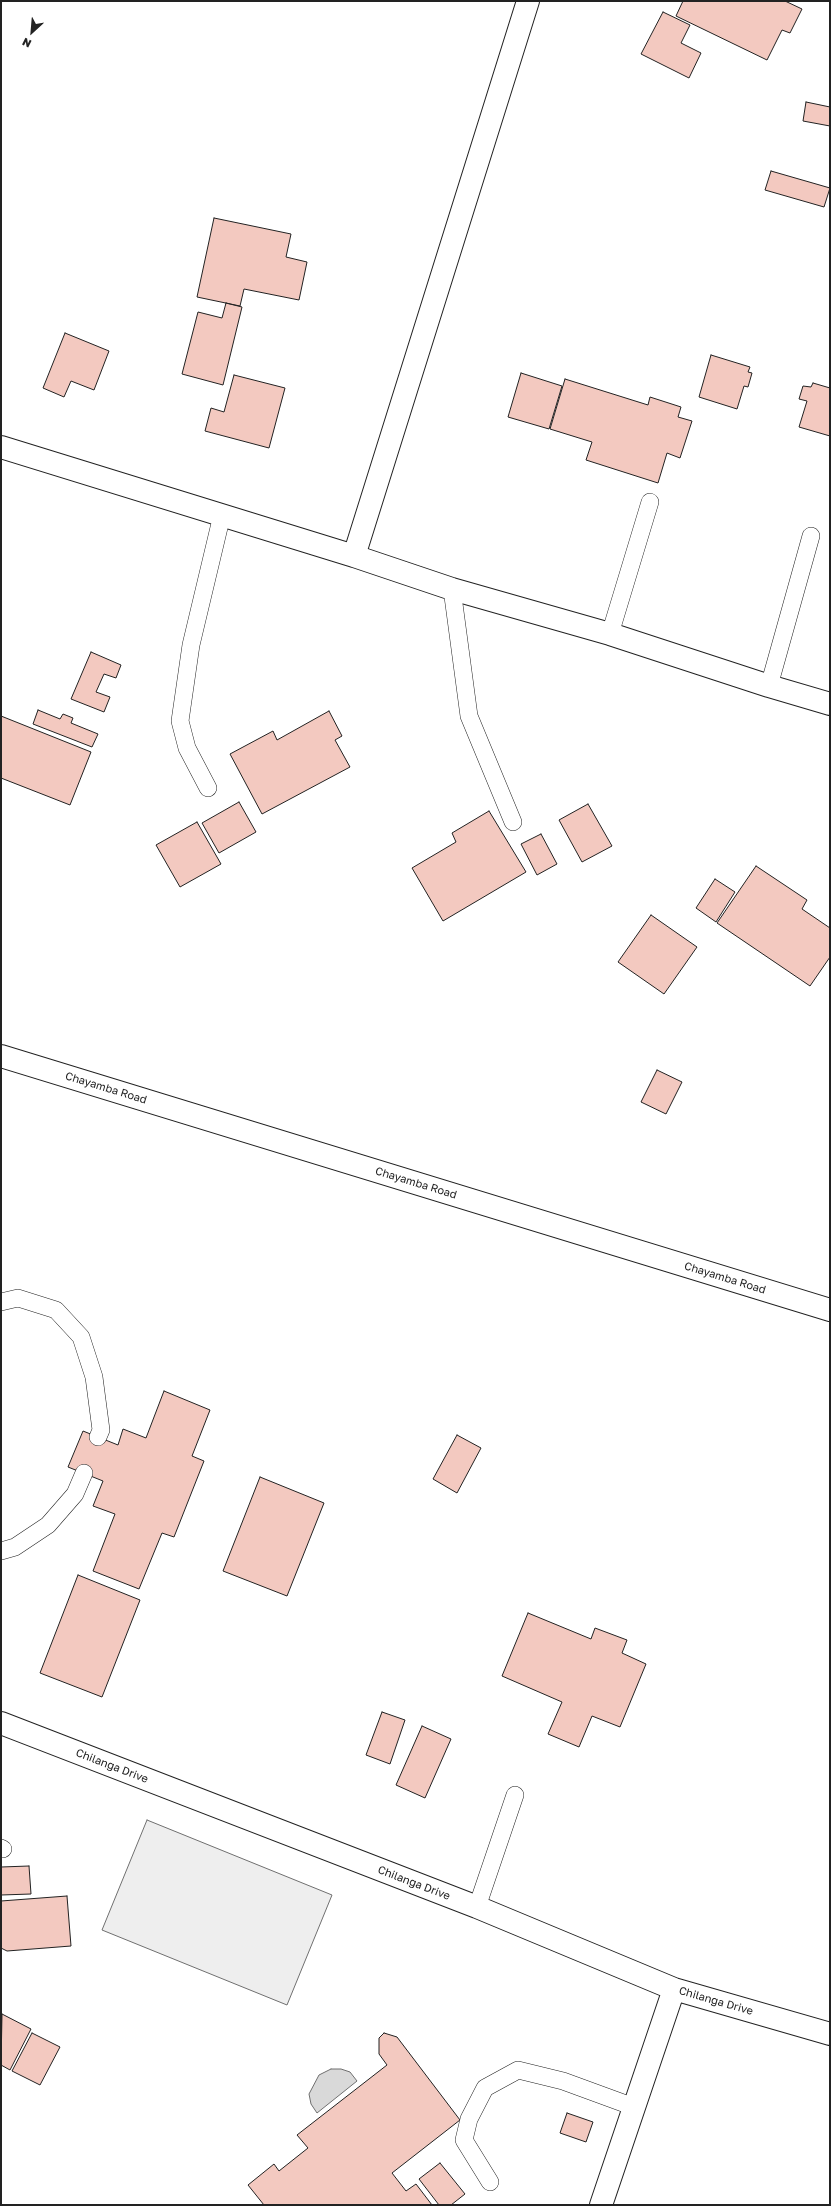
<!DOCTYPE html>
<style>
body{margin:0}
#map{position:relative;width:831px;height:2206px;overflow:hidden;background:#fff;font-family:"Golos Text",sans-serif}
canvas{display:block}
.frame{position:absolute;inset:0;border:2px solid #222;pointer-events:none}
.north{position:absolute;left:12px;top:12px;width:40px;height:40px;-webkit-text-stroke:3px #fff;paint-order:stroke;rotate:206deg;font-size:11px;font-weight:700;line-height:16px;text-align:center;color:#222}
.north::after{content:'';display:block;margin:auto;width:14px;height:18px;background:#222;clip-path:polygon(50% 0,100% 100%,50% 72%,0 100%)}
</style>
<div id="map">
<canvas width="831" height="2206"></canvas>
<div class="frame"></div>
<div class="north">N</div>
</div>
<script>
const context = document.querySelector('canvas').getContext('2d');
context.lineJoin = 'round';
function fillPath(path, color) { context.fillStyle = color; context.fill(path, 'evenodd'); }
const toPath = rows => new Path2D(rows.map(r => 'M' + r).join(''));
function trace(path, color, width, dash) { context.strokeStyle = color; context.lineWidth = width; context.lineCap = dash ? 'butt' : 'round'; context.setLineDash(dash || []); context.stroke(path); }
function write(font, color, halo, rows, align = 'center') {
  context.font = font + ' "Golos Text",sans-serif'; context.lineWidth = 3; context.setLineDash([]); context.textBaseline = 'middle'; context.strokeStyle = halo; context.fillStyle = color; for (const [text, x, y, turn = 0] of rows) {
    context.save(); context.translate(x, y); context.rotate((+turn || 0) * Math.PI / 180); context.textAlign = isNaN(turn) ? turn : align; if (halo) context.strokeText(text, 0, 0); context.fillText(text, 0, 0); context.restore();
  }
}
const green = toPath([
 [147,1820,332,1895,287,2005,102,1930,147,1820]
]);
fillPath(green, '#eee');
trace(green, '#6f6f6f', 1);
const water = toPath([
 [331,2069,341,2069,350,2072,357,2081,317,2113,311,2104,309,2094,319,2075,331,2069]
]);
fillPath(water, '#d9d9d9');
trace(water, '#6f6f6f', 1);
const building = toPath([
 [683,1,785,1,802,9,790,33,782,30,767,60,676,16,683,1],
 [663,12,690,25,681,43,701,53,689,78,641,54,663,12],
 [806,102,830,107,830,126,803,121,806,102],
 [771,171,830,188,824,207,765,190,771,171],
 [214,218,291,234,286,257,307,262,299,300,244,289,240,306,197,297,214,218],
 [226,303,242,307,223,385,182,374,198,312,222,318,226,303],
 [65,333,109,351,94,390,71,381,64,397,43,388,65,333],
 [711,355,750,367,748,372,752,373,748,387,744,386,737,409,699,397,711,355],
 [521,373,562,386,549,429,508,417,521,373],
 [234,375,285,388,269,448,205,431,211,408,224,412,234,375],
 [565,379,648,405,650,397,681,407,678,417,692,421,680,458,667,453,658,483,586,460,592,442,550,429,565,379],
 [813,383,830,388,830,436,799,427,807,401,799,399,803,386,811,387,813,383],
 [91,652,121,665,116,678,104,674,96,692,110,697,104,712,71,699,91,652],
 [38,710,60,719,63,714,73,718,71,723,98,734,92,747,33,724,38,710],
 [329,711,342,736,335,740,350,767,262,814,230,754,273,731,277,740,329,711],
 [1,716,91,752,70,805,1,778,1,716],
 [239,802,256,832,219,853,202,823,239,802],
 [588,804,612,846,582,862,559,820,588,804],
 [489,811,526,872,443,921,412,868,456,842,452,833,489,811],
 [197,822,221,864,180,887,156,845,197,822],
 [541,834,557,864,537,875,521,844,541,834],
 [756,866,807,900,802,909,830,928,830,957,810,986,717,923,756,866],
 [715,879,735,892,716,922,696,908,715,879],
 [651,915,697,947,664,994,618,962,651,915],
 [657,1070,682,1082,666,1114,641,1102,657,1070],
 [164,1391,210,1410,192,1456,204,1461,174,1537,162,1533,139,1589,93,1571,115,1514,93,1506,103,1481,68,1467,83,1431,118,1445,123,1429,146,1438,164,1391],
 [457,1435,481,1448,457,1493,433,1479,457,1435],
 [260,1477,324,1503,287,1596,223,1571,260,1477],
 [78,1575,140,1600,102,1697,40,1673,78,1575],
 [528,1613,591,1639,595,1628,627,1640,622,1653,646,1664,620,1727,592,1716,579,1747,548,1734,562,1702,502,1676,528,1613],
 [382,1712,405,1720,390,1764,366,1755,382,1712],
 [422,1726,451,1739,425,1798,396,1785,422,1726],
 [29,1866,31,1894,1,1895,1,1867,29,1866],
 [67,1896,71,1946,7,1951,1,1948,1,1901,67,1896],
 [2,2014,31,2029,10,2070,1,2065,2,2014],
 [32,2033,60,2047,40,2085,12,2071,32,2033],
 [384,2033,397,2037,460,2120,392,2173,406,2191,416,2184,432,2205,264,2205,248,2185,274,2164,279,2171,308,2148,297,2135,387,2065,379,2054,379,2038,384,2033],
 [567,2113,593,2122,586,2142,560,2133,567,2113],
 [440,2163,465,2194,451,2205,439,2205,419,2179,440,2163]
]);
fillPath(building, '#f3c9c0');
trace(building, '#222', 1);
const lane = toPath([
 [452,589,469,716,513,822],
 [610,634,650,502],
 [769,686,811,536],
 [208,788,187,748,180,721,191,645,222,515],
 [1,1302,18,1298,56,1310,81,1337,94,1377,101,1430,98,1437],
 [1,1551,15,1547,48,1525,75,1494,84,1473],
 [1,1848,3,1849],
 [477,1907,515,1795],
 [490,2182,464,2140,469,2119,485,2088,518,2070,563,2081,634,2107]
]);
const street = toPath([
 [1,447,354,556,452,589,610,634,769,686,830,704],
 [354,556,528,1],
 [1,1723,477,1907,674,1989,830,2034],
 [601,2205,674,1989]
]);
const secondary = toPath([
 [1,1056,830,1310]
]);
trace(lane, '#222', 18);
trace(street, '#222', 24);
trace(secondary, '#222', 24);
trace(lane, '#fff', 17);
trace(street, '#fff', 22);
trace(secondary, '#fff', 22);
write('11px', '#222', '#fff', [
 ["Chayamba Road",106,1088,17],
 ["Chayamba Road",416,1183,17],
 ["Chayamba Road",725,1278,17],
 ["Chilanga Drive",112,1766,21],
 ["Chilanga Drive",414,1883,21],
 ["Chilanga Drive",716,2001,16]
]);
</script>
